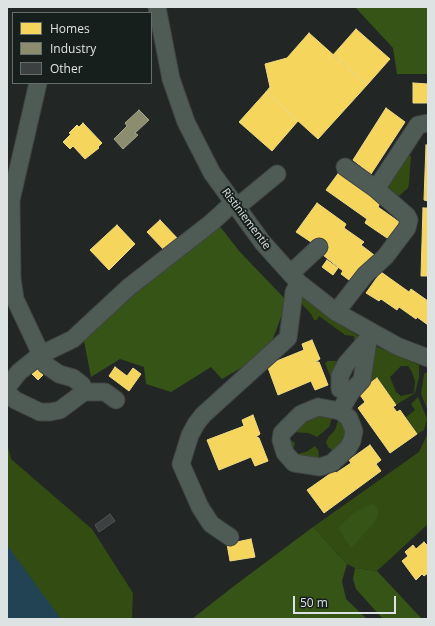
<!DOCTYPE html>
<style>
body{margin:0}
#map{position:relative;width:435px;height:626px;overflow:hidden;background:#222726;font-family:"Open Sans",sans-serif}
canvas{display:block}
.frame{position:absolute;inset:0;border:8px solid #dde3e2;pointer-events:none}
.legend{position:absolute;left:12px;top:12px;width:140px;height:72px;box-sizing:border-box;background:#171f1d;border:1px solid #666d6c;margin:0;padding:5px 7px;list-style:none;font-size:12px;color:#dde3e2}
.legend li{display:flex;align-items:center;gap:8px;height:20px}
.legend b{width:20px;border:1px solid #666d6c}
.scale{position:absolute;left:293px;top:596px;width:103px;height:18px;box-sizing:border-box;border:2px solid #dde3e2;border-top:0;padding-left:5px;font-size:12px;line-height:14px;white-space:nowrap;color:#dde3e2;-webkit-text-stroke:3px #171f1d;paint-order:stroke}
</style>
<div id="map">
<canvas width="435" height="626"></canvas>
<div class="frame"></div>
<ul class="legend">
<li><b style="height:11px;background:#f6d55c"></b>Homes</li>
<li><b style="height:11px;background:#8c8c6e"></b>Industry</li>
<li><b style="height:11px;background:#3c4040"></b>Other</li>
</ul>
<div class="scale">50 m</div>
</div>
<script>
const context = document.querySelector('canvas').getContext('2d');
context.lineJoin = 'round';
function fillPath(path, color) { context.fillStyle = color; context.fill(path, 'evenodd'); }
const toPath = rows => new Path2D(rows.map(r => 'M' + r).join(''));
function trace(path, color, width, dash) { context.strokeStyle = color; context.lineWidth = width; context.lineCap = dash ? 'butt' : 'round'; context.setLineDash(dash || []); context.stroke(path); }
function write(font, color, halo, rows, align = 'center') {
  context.font = font + ' "Open Sans",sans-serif'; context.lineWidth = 4; context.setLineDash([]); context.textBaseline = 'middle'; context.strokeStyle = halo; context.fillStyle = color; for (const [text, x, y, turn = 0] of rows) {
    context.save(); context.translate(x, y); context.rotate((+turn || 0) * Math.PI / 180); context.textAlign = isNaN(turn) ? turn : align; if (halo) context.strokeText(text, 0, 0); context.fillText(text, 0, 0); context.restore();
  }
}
fillPath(toPath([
 [406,154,411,156,409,183,408,188,399,196,389,188,390,181],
 [301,294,327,316,360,337,356,341,354,340,354,336,345,335,319,316,317,320,314,320,311,314,297,299],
 [378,347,419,365,419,378,415,393,396,405,377,378,368,384,375,348],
 [401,366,408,366,412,372,415,381,414,393,401,396,396,392,390,377],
 [328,361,341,361,336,391,325,363],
 [428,371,428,411,421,394,424,374],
 [418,397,427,419,424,430,417,434,406,417,415,410,411,404],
 [334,412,329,427,317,437,309,433,290,432,298,420],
 [340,415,351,428,336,453,328,447,326,442,329,436,335,430],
 [428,433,428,524,377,571,355,568,347,564,313,527,419,452],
 [291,440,295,443,293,450,297,454,306,452,315,446,318,450,320,461,296,459,285,441],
 [7,443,11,459,92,529,133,593,132,619,7,619]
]), '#324c11');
fillPath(toPath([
 [355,7,428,7,428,74,397,74,393,48],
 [218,224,240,252,287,301,268,352,222,379,211,367,171,392,146,384,144,367,120,359,91,377,84,341,102,312],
 [372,504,377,507,378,515,373,524,351,548,338,528,352,514],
 [313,527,347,564,342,581,346,599,367,619,192,619,234,586],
 [355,568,377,571,422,619,383,619,356,589,353,579]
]), '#375417');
fillPath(toPath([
 [7,545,61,619,7,619]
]), '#214353');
const homes = toPath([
 [356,29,390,59,367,85,333,55,356,29],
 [309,33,367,85,318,139,266,92,270,87,265,64,287,58,309,33],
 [413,83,428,84,428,103,413,103,413,83],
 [266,92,298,121,272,151,239,122,266,92],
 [386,108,405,122,371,174,353,160,386,108],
 [83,123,102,143,98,147,99,148,85,159,73,146,70,149,63,142,71,134,69,133,77,125,79,127,83,123],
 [426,145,428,145,428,201,424,200,426,145],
 [340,171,381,201,378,207,402,224,390,240,365,223,367,219,326,190,340,171],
 [317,203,346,224,344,228,364,242,361,245,378,258,353,283,341,274,343,271,323,255,326,252,296,232,317,203],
 [423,208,428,208,428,276,421,276,423,208],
 [160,220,179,240,166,252,147,232,160,220],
 [117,225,135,244,109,270,90,250,117,225],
 [327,260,338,268,333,275,322,267,327,260],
 [381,272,409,292,411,289,428,301,428,325,417,317,416,319,399,307,397,310,381,299,379,301,366,293,381,272],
 [312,340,320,359,315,362,319,362,328,385,315,390,311,381,278,395,267,365,304,350,302,344,312,340],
 [33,365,43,375,38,380,28,370,33,365],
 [115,367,127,376,133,368,141,374,129,391,109,376,115,367],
 [377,378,396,405,393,407,397,412,400,410,417,434,390,453,358,408,365,402,358,392,377,378],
 [253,415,260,434,256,437,259,438,268,461,255,466,251,457,219,470,207,440,244,426,242,420,253,415],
 [370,445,381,460,376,464,381,471,324,513,307,490,334,471,336,473,351,463,349,460,370,445],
 [251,539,255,557,230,561,227,544,251,539],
 [424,542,428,546,428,573,424,576,422,574,416,580,402,561,408,556,405,552,413,545,416,549,424,542]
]);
fillPath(homes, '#f6d55c');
trace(homes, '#eed984', 1);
const industry = toPath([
 [139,110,149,120,135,133,138,135,123,149,114,139,127,126,125,123,139,110]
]);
fillPath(industry, '#8c8c6e');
trace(industry, '#a4a691', 1);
const building = toPath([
 [110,514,115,521,99,532,95,525,110,514]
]);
fillPath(building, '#3c4040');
trace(building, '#515555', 1);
const minor = toPath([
 [157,7,171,79,186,122,212,173,263,243,299,283,336,312,397,346,428,358],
 [38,83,11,200,12,278,15,299,46,365,59,374,73,378,82,385,84,392],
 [345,167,376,189],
 [237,207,277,174],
 [291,273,319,247],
 [336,312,365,275,385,257,407,228,409,220,407,216,376,189,418,125,428,123],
 [7,387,19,372,40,355,73,339,129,287,211,223,234,202],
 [340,389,340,376,346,364,369,338],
 [7,392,15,400,40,412,50,412,60,410,84,392,105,392,116,400],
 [318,407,340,411,349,418,354,431,352,441,348,448,332,463,320,467,294,463,285,453,281,440,282,433,301,414,318,407],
 [340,411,351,392,362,380,368,340],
 [230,537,211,524,200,507,181,464,190,435,196,424,203,415,288,338,294,292,299,283]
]);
trace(minor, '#414443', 19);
trace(minor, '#4f5c55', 17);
write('11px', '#dde3e2', '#171f1d', [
 ["Ristiniementie",246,219,53]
]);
</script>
